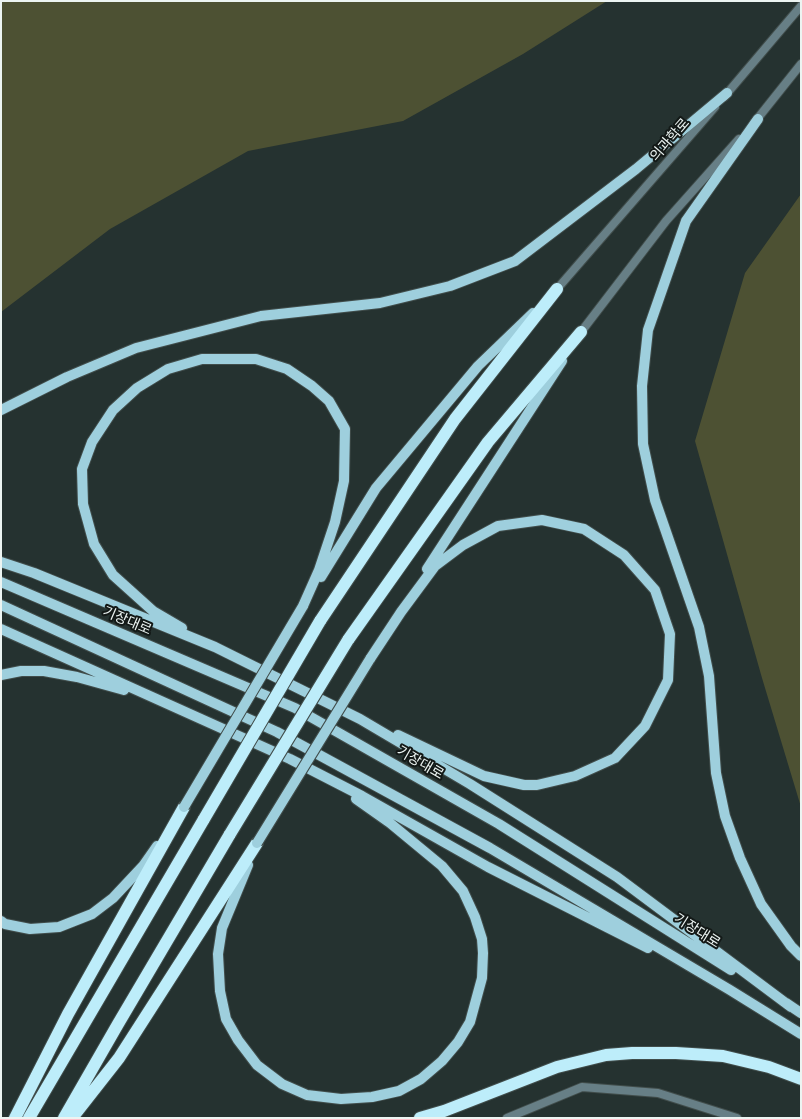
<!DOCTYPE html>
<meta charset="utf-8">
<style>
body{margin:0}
#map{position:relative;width:802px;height:1119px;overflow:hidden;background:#253230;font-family:"Zilla Slab",serif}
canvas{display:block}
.frame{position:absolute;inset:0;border:2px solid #ecf4f2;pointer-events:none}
</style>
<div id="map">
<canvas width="802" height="1119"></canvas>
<div class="frame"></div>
</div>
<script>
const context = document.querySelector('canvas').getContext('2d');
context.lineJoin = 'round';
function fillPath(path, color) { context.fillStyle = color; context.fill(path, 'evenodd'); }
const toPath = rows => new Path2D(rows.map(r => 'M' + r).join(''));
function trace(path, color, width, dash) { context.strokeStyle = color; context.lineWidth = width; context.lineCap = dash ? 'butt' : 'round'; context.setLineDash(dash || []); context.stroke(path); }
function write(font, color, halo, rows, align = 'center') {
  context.font = font + ' "Zilla Slab","Noto Sans KR",serif'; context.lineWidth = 4; context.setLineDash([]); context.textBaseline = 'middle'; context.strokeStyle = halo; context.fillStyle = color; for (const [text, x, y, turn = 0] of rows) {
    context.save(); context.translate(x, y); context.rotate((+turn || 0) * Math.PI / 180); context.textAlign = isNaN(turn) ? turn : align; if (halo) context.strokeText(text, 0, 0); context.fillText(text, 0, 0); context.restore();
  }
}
fillPath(toPath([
 [1,1,607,1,523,54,403,121,248,151,110,229,1,312],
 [801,194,801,807,762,678,695,441,745,273]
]), '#4d5133');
const service = toPath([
 [507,1118,582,1087,658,1093,737,1118]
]);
const tertiary = toPath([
 [724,97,801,6],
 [754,123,801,64],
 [557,289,715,107],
 [581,332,666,221,739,139]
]);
const primary = toPath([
 [758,119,686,221,648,330,642,386,643,444,655,500,699,627,709,676,716,773,725,816,740,858,761,904,791,946,801,956],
 [1,410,67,377,136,348,261,316,380,303,450,286,515,261,636,169,727,93],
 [1,562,34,573,215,647,360,719,470,784,617,877,791,1007],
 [427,569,562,361],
 [321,577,376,488,478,366,533,313],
 [1,582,295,708,499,824,731,970],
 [1,605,277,732,490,848,730,990,801,1034],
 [182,628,153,611,113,575,94,544,83,504,82,469,92,442,113,410,137,388,168,369,202,359,256,359,287,369,312,386,329,401,345,429,344,481,335,522,319,570,303,606],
 [1,629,290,759,362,796,488,867,648,948],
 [370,659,401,612,435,566,463,545,498,526,542,520,584,529,624,555,655,590,670,634,668,680,645,726,615,758,575,776,537,785,524,785,484,776,398,735],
 [1,675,21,671,44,671,77,677,124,690],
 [248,865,222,928,218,954,220,991,226,1019,238,1040,257,1065,282,1084,307,1095,341,1099,372,1097,399,1091,421,1079,442,1061,458,1042,470,1022,482,978,483,953,482,939,475,917,463,891,442,866,390,823,356,799],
 [1,921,5,924,30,929,59,927,92,914,113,898,143,866,157,846],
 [786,1003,801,1013]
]);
const motorway = toPath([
 [320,621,455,419,557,289],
 [348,640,488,442,581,332],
 [15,1118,68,1014,184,807],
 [29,1118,204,819],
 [64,1118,118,1024,230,834],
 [72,1118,119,1058,257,843],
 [420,1118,444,1111,557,1067,606,1055,632,1053,676,1053,723,1056,769,1067,801,1079]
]);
trace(service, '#414d4b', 10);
trace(tertiary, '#414d4b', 10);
trace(primary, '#414d4b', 12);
trace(motorway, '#414d4b', 14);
trace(service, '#677f86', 8);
trace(tertiary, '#677f86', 8);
trace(primary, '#9ecfdd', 10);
trace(motorway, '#bdedfa', 12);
const primaryBridge = toPath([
 [184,807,303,606],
 [257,843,370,659]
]);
const motorwayBridge = toPath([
 [204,819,320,621],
 [230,834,348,640]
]);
trace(primaryBridge, '#414d4b', 12, []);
trace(motorwayBridge, '#414d4b', 14, []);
trace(primaryBridge, '#9ecfdd', 10);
trace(motorwayBridge, '#bdedfa', 12);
write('14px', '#ecf4f2', '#131917', [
 ["의과학로",670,140,-49],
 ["기장대로",127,621,23],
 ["기장대로",420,763,30],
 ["기장대로",697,931,32]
]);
</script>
